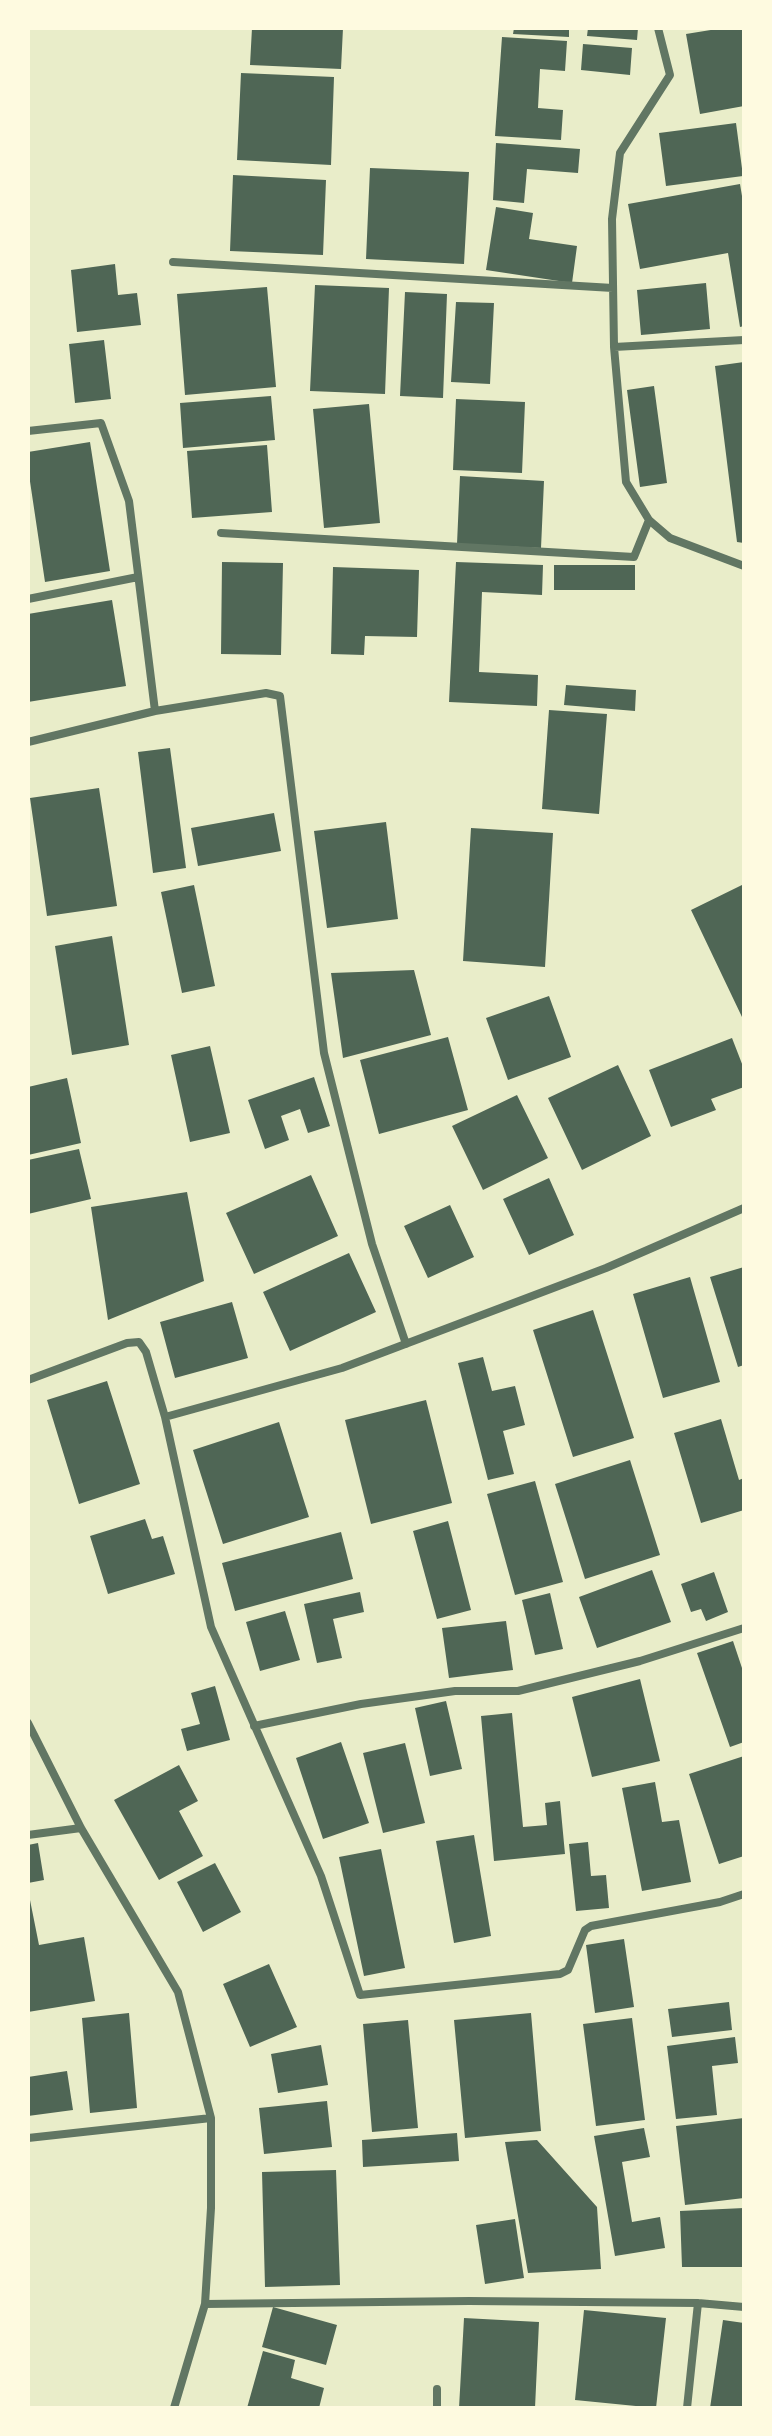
<!DOCTYPE html>
<style>
body{margin:0}
#map{position:relative;width:772px;height:2436px;overflow:hidden;background:#e9edc9;font-family:"Open Sans",sans-serif}
canvas{display:block}
.frame{position:absolute;inset:0;border:30px solid #fefae0;pointer-events:none}
</style>
<div id="map">
<canvas width="772" height="2436"></canvas>
<div class="frame"></div>
</div>
<script>
const context = document.querySelector('canvas').getContext('2d');
context.lineJoin = 'round';
function fillPath(path, color) { context.fillStyle = color; context.fill(path, 'evenodd'); }
const toPath = rows => new Path2D(rows.map(r => 'M' + r).join(''));
function trace(path, color, width, dash) { context.strokeStyle = color; context.lineWidth = width; context.lineCap = dash ? 'butt' : 'round'; context.setLineDash(dash || []); context.stroke(path); }
fillPath(toPath([
 [252,28,343,28,341,69,250,65],
 [514,28,569,28,569,37,513,34],
 [588,28,638,28,637,40,587,36],
 [723,28,744,28,744,106,700,114,686,34],
 [502,37,567,41,565,71,540,69,538,108,563,110,561,140,495,136],
 [583,44,632,48,630,75,581,70],
 [241,73,334,77,331,165,237,160],
 [736,123,743,176,666,186,659,133],
 [496,143,580,149,578,173,527,169,524,203,493,200],
 [370,168,469,172,464,264,366,259],
 [233,175,326,180,323,255,230,251],
 [740,184,744,208,744,326,740,327,728,253,640,269,628,204],
 [496,207,533,213,529,239,577,246,572,283,486,270],
 [115,264,118,295,137,293,141,325,77,332,71,270],
 [706,283,710,329,641,335,637,290],
 [315,285,389,288,385,394,310,391],
 [267,287,276,387,185,395,177,294],
 [405,292,447,294,443,398,400,396],
 [456,302,494,303,490,384,451,382],
 [104,340,111,399,75,403,69,344],
 [744,362,744,543,737,542,715,366],
 [654,386,667,483,640,487,627,390],
 [271,396,275,440,183,448,180,403],
 [456,399,525,402,522,473,453,470],
 [369,404,380,523,324,528,313,409],
 [90,442,110,571,45,582,28,468,28,452],
 [267,445,272,512,192,518,187,451],
 [460,476,544,481,541,548,457,544],
 [222,562,283,563,281,655,221,654],
 [456,562,543,565,542,595,482,592,479,672,538,675,537,706,449,702],
 [554,565,635,565,635,590,554,590],
 [333,567,419,570,417,637,365,636,364,655,331,654],
 [112,600,126,686,28,702,28,614],
 [566,685,636,690,635,711,564,705],
 [549,710,607,714,599,814,542,809],
 [170,748,186,868,153,873,138,752],
 [99,788,117,906,47,916,30,798],
 [274,813,281,851,198,866,191,828],
 [386,822,398,919,327,928,314,831],
 [471,828,553,833,545,967,463,961],
 [744,884,744,1016,742,1017,691,910],
 [194,885,215,986,182,993,161,892],
 [112,936,129,1045,72,1055,55,946],
 [414,970,431,1035,343,1058,331,973],
 [549,996,571,1057,508,1080,486,1018],
 [448,1037,468,1110,379,1134,360,1060],
 [732,1038,744,1069,744,1087,711,1099,716,1110,671,1127,649,1070],
 [210,1046,230,1133,190,1142,171,1055],
 [618,1065,651,1136,582,1170,548,1098],
 [314,1077,330,1126,308,1133,300,1109,281,1116,289,1140,265,1149,248,1100],
 [67,1078,81,1143,28,1155,28,1087],
 [517,1095,548,1158,483,1190,452,1126],
 [79,1149,91,1199,28,1214,28,1160],
 [311,1175,338,1236,254,1274,226,1213],
 [549,1178,574,1235,529,1255,503,1199],
 [187,1192,204,1281,108,1320,91,1207],
 [450,1205,474,1257,428,1278,404,1226],
 [349,1253,376,1312,290,1351,263,1292],
 [744,1267,744,1365,738,1367,710,1277],
 [690,1277,720,1382,663,1398,633,1294],
 [232,1302,248,1358,175,1378,160,1322],
 [593,1310,634,1438,573,1457,533,1330],
 [483,1357,492,1391,515,1386,525,1425,503,1431,514,1474,488,1480,458,1363],
 [107,1381,140,1484,79,1504,47,1400],
 [426,1400,452,1503,371,1524,345,1420],
 [721,1419,739,1480,744,1478,744,1510,701,1523,674,1433],
 [279,1422,309,1517,223,1544,193,1450],
 [630,1460,660,1555,585,1579,555,1484],
 [535,1481,563,1582,515,1595,487,1494],
 [145,1519,152,1539,163,1536,175,1574,108,1594,90,1536],
 [448,1521,471,1610,437,1619,413,1531],
 [341,1532,353,1579,235,1611,222,1563],
 [652,1570,671,1622,597,1648,579,1597],
 [714,1572,728,1612,706,1621,701,1609,691,1612,681,1584],
 [360,1592,364,1612,333,1619,342,1658,317,1663,304,1604],
 [550,1593,563,1649,535,1655,522,1600],
 [285,1611,300,1660,260,1671,246,1622],
 [506,1621,513,1670,449,1678,442,1628],
 [733,1641,744,1674,744,1742,730,1747,697,1653],
 [640,1679,660,1761,592,1777,572,1697],
 [215,1686,230,1740,187,1751,181,1729,200,1724,191,1693],
 [446,1701,462,1769,430,1776,415,1708],
 [512,1713,523,1827,547,1825,545,1803,560,1801,565,1854,494,1861,481,1716],
 [341,1742,369,1823,323,1839,296,1758],
 [405,1743,425,1823,383,1833,363,1753],
 [744,1756,744,1856,719,1864,689,1774],
 [179,1765,198,1801,179,1811,203,1856,159,1880,114,1800],
 [655,1782,662,1822,679,1820,691,1882,642,1891,622,1788],
 [474,1835,491,1936,454,1943,436,1841],
 [588,1842,591,1876,606,1875,609,1908,576,1911,569,1844],
 [38,1843,44,1880,28,1883,28,1845],
 [381,1849,405,1968,364,1976,339,1857],
 [215,1863,241,1912,203,1932,177,1882],
 [28,1890,39,1945,84,1937,95,2001,28,2012],
 [624,1939,634,2007,595,2013,586,1945],
 [269,1964,297,2027,250,2047,223,1984],
 [729,2002,732,2030,672,2037,668,2009],
 [129,2013,137,2108,90,2113,82,2018],
 [531,2013,541,2131,465,2138,454,2020],
 [632,2018,645,2120,596,2126,583,2024],
 [408,2020,418,2128,372,2132,363,2024],
 [735,2037,738,2063,712,2066,717,2115,676,2119,667,2046],
 [321,2045,328,2085,278,2093,271,2054],
 [67,2071,73,2110,28,2116,28,2077],
 [327,2101,332,2147,264,2154,259,2108],
 [744,2118,744,2198,685,2205,676,2126],
 [644,2128,650,2157,622,2162,632,2222,660,2217,665,2248,615,2256,594,2136],
 [457,2133,459,2161,363,2167,362,2140],
 [537,2140,597,2207,601,2269,528,2273,505,2142],
 [336,2170,340,2285,265,2287,262,2172],
 [744,2208,744,2267,682,2267,680,2211],
 [515,2219,524,2278,485,2284,476,2225],
 [273,2307,337,2325,326,2365,262,2347],
 [584,2310,666,2318,656,2408,575,2400],
 [464,2318,539,2322,535,2408,459,2408],
 [723,2320,744,2323,744,2408,710,2408],
 [263,2351,295,2360,291,2378,324,2388,319,2408,247,2408]
]), '#4f6655');
trace(toPath([
 [658,28,670,75,620,153,612,219,614,347,626,482,649,520,670,538,744,566],
 [173,262,613,288],
 [614,347,744,340],
 [28,431,101,423,129,501,155,711],
 [221,533,634,557,649,520],
 [28,599,138,577],
 [28,742,155,711,266,693,280,696,324,1053,372,1244,406,1344],
 [28,1380,127,1343,139,1342,146,1352,165,1417,211,1627,321,1876,360,1995,560,1974,568,1970,585,1930,591,1926,720,1902,744,1894],
 [165,1417,342,1368,606,1268,744,1208],
 [28,1723,81,1828,178,1992,211,2118,211,2208,205,2304,174,2408],
 [254,1726,361,1704,455,1691,518,1691,640,1661,744,1628],
 [28,1835,81,1828],
 [28,2138,211,2118],
 [205,2304,469,2301,698,2303,744,2307],
 [437,2408,437,2389],
 [687,2408,698,2303]
]), '#617663', 8);
</script>
